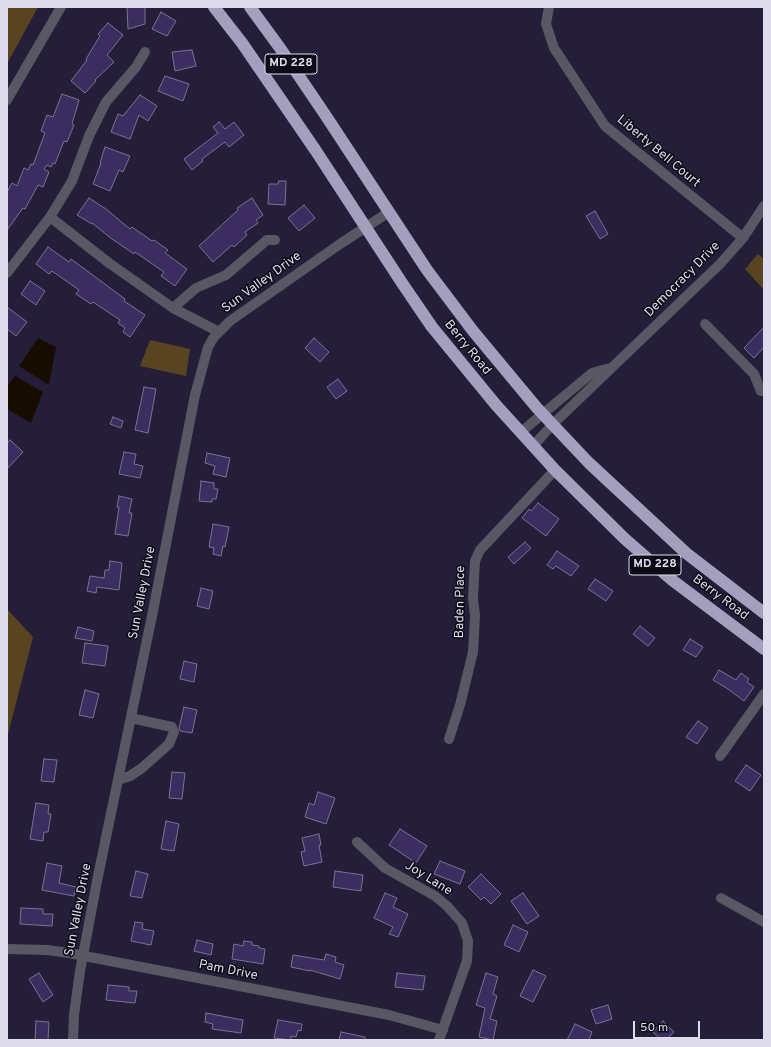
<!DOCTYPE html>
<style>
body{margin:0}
#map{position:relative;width:771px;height:1047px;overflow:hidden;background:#251e38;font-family:Overpass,sans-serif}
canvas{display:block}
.frame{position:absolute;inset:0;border:8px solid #dedbec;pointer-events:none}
.scale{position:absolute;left:633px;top:1021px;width:67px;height:18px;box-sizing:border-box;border:2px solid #dedbec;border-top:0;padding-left:5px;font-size:12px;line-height:14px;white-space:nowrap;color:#dedbec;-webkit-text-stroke:3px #0d0b16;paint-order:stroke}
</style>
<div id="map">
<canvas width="771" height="1047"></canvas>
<div class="frame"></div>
<div class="scale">50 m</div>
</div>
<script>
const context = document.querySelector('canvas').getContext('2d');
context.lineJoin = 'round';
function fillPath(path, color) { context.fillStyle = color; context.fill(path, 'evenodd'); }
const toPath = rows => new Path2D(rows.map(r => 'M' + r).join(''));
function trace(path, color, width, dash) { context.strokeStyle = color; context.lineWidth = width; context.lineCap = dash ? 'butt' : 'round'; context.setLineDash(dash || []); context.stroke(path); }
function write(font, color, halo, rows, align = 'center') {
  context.font = font + ' Overpass,sans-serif'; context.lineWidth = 3; context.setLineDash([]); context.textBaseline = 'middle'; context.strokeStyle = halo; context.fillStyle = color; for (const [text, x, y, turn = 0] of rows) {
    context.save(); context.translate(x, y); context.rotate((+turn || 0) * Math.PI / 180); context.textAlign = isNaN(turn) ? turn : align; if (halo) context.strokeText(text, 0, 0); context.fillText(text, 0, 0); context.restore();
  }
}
fillPath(toPath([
 [7,7,38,7,7,64],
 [758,254,764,259,764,290,745,269],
 [150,340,190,349,186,376,140,366],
 [7,609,33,637,7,738]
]), '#594422');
fillPath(toPath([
 [38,338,56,347,49,385,19,366],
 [15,376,43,392,31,423,7,409,7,386]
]), '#160c00');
const building = toPath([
 [127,7,145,7,145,24,128,29,127,7],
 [161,12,176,21,167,36,152,29,161,12],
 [108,23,123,35,107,55,114,62,95,80,96,81,85,93,71,81,87,60,86,59,100,36,98,34,108,23],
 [192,50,196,66,175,71,172,52,192,50],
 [165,76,189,84,183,101,158,91,165,76],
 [62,94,79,100,72,124,74,125,67,142,64,141,55,164,53,163,51,167,47,165,44,169,49,172,43,187,38,185,25,209,23,208,7,230,7,192,12,183,17,186,24,168,28,170,31,164,33,165,45,133,41,131,47,115,53,117,62,94],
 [140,95,157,106,148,121,139,115,130,139,111,132,118,114,123,116,140,95],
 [219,122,225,129,234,122,244,135,229,147,225,142,202,159,203,161,192,170,184,159,218,133,213,127,219,122],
 [105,147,130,156,123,172,119,170,110,191,93,184,101,163,100,163,105,147],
 [279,181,286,181,285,205,268,204,269,184,278,184,279,181],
 [89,198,106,209,130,229,132,227,152,241,154,240,168,250,165,253,187,269,175,286,161,276,164,272,135,252,134,254,112,239,92,223,92,224,77,215,89,198],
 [252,198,263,215,256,220,258,223,245,232,247,235,234,247,232,245,213,262,199,246,238,210,237,208,252,198],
 [304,205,315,218,299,231,288,218,304,205],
 [595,211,608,234,600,239,586,216,595,211],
 [48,247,69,262,71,259,125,299,124,301,145,315,130,337,123,332,125,328,118,323,120,320,93,302,91,304,76,294,79,290,52,271,49,274,36,264,48,247],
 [30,281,45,291,36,305,21,294,30,281],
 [7,307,27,322,16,336,7,329,7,307],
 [764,327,764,347,754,358,744,348,764,327],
 [314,338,329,352,320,362,305,348,314,338],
 [338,379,347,391,336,399,327,387,338,379],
 [144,387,156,389,148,433,135,430,144,387],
 [113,417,123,421,121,428,110,424,113,417],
 [10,440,23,452,7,469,7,443,10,440],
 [124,452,136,454,134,464,143,466,140,478,119,474,124,452],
 [207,453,230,458,226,477,213,474,215,466,205,463,207,453],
 [201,481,214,483,214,489,218,489,216,499,212,499,212,502,199,501,201,481],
 [119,496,132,499,129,513,132,513,128,536,115,534,119,507,117,507,119,496],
 [538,503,559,519,546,536,522,518,529,509,531,511,538,503],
 [213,524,229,527,225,547,223,546,221,556,213,554,214,548,209,547,213,524],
 [525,542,531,548,514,564,508,557,525,542],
 [557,551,579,566,571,576,556,566,553,569,547,565,557,551],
 [110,561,122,563,119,590,97,587,96,593,87,591,90,576,104,578,105,570,109,570,110,561],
 [595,579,613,591,606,601,588,589,595,579],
 [201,588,213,591,209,609,197,606,201,588],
 [640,626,655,638,648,646,633,634,640,626],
 [78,627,94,631,92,641,75,638,78,627],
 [690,639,703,647,696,657,683,650,690,639],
 [85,643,108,646,105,666,82,663,85,643],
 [184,661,197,664,194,682,180,679,184,661],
 [719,670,736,680,741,673,749,679,747,682,754,687,744,701,728,689,713,680,719,670],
 [85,690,99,694,93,718,79,715,85,690],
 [184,707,197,710,192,733,180,731,179,728,184,707],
 [698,721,708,728,697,744,686,737,698,721],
 [44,759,57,760,54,782,41,781,44,759],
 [746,765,761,775,750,791,735,781,746,765],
 [172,772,185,773,182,799,169,798,172,772],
 [318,792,335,798,326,824,305,817,309,803,314,805,318,792],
 [36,803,49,805,48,814,51,814,48,832,44,832,43,841,30,839,36,803],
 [166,821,179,824,174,851,161,849,166,821],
 [400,829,427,846,416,863,389,845,400,829],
 [319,834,321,845,319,845,322,862,304,866,301,852,305,851,302,838,319,834],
 [440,861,465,871,460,884,434,874,440,861],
 [47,863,62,866,59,883,76,887,74,896,42,890,47,863],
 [136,871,148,874,142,898,130,896,136,871],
 [335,871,363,875,361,891,333,887,335,871],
 [481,874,501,894,491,904,484,897,481,900,468,887,481,874],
 [385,893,397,898,393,907,408,914,398,937,389,934,393,927,374,918,385,893],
 [523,893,539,916,527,924,511,901,523,893],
 [21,908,43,909,43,914,53,914,52,926,20,924,21,908],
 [135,922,143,923,142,929,154,931,151,945,131,941,135,922],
 [513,925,528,932,519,952,504,945,513,925],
 [197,940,213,944,211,955,194,951,197,940],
 [244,941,252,942,252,945,259,946,259,948,265,949,263,964,232,959,234,944,243,946,244,941],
 [326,954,336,957,335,962,344,965,340,979,310,970,310,971,291,967,293,955,324,960,326,954],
 [533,970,546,976,533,1002,520,996,533,970],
 [39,973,53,995,43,1002,29,979,39,973],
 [397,973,425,976,423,990,395,987,397,973],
 [486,973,498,977,493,994,497,996,490,1019,497,1021,493,1040,479,1037,485,1008,476,1005,486,973],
 [108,985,129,987,129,991,137,991,135,1003,106,1000,108,985],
 [608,1005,612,1019,596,1024,591,1010,608,1005],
 [206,1013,243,1020,241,1033,212,1029,213,1024,205,1022,206,1013],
 [278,1020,302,1024,301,1031,298,1030,296,1037,291,1036,291,1040,274,1038,278,1020],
 [36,1021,49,1022,48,1040,35,1040,36,1021],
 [663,1021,674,1032,666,1040,662,1040,653,1032,663,1021],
 [575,1024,592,1032,589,1040,567,1040,575,1024],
 [341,1032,365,1037,365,1040,339,1040,341,1032]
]);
fillPath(building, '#3b2d60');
trace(building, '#797392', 1);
trace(toPath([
 [549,7,546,24,554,48,605,126,743,238],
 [7,100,61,7],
 [50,217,109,263,173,308,219,332],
 [7,273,50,217,72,181,89,136,106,102,136,67,145,52],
 [173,308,196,288,226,275,267,240,275,240],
 [705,324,754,374,761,391],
 [521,432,592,373,610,368],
 [533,446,553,424,720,264,743,238,764,206],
 [449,739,460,705,473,652,475,616,473,598,475,561,480,550,555,470],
 [720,756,764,694],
 [118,780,130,776,142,768,169,744,174,732,172,727,131,718],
 [357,842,385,868,435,896,447,906,462,923,468,941,467,961,439,1040],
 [721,898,764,922],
 [7,949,47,950,69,953,389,1015,443,1030],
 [73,1040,74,1015,80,971,98,876,153,611,195,395,208,347,214,337,230,321,340,244,389,212]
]), '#595764', 10);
trace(toPath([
 [214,7,242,43,316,151,402,283,432,327,496,405,555,470,625,539,672,580,764,649],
 [250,7,280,48,326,116,427,270,473,331,537,408,589,463,686,553,764,613]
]), '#a49ebf', 12);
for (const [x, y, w] of [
 [291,64,52],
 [655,565,52]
]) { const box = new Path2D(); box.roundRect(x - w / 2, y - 10, w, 20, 3); context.fillStyle = '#0d0b16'; context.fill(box); trace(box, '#dedbec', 1); }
write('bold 12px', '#dedbec', null, [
 ["MD 228",291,64],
 ["MD 228",655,565]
]);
write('13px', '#dedbec', '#0d0b16', [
 ["Liberty Bell Court",658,152,40],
 ["Democracy Drive",683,280,-45],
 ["Sun Valley Drive",262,283,-36],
 ["Berry Road",467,348,51],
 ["Sun Valley Drive",143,593,-79],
 ["Berry Road",720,598,37],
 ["Baden Place",461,602,-89],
 ["Joy Lane",428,879,32],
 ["Sun Valley Drive",79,910,-79],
 ["Pam Drive",228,971,11]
]);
</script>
